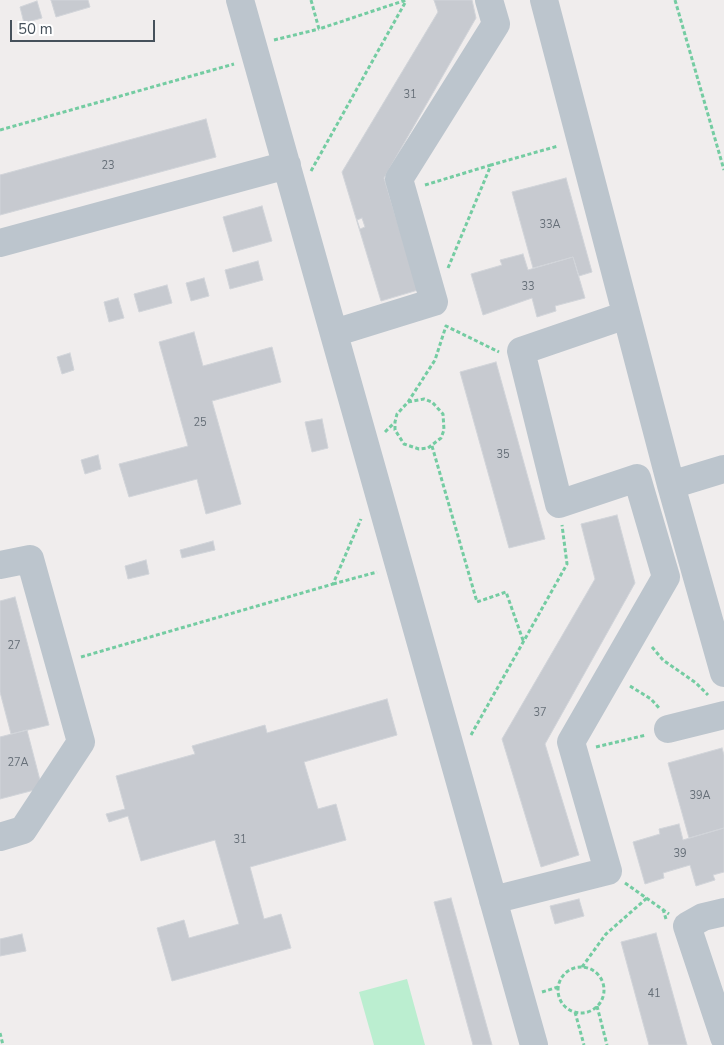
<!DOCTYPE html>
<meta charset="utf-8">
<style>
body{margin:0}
#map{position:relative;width:724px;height:1045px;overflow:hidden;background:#f0eded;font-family:"Nunito Sans",sans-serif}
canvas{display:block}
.scale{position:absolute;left:10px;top:20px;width:145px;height:22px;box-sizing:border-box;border:2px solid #46515b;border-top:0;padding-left:6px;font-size:15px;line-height:18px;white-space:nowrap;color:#46515b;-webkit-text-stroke:4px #fff;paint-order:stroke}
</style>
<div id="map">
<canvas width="724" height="1045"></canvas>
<div class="scale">50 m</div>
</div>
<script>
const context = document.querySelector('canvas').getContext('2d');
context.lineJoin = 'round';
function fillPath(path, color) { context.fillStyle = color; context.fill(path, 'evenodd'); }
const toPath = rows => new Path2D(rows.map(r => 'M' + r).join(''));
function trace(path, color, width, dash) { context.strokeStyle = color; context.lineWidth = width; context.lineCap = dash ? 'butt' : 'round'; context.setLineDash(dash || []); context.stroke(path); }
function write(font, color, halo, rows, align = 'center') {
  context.font = font + ' "Nunito Sans",sans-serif'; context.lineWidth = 5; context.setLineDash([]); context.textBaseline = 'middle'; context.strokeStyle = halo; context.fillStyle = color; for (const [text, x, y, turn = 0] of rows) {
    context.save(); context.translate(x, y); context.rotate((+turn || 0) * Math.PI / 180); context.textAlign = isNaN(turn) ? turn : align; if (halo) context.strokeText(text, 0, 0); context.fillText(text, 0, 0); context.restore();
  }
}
fillPath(toPath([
 [407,979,425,1045,374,1045,359,992]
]), '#bbeed0');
const building = toPath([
 [51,0,88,0,90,7,56,17,51,0],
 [434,0,472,0,476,18,384,178,418,290,381,301,342,172,438,12,434,0],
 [37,1,42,18,24,23,20,7,37,1],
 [206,119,216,157,0,215,0,175,206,119],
 [566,178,592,272,579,276,573,257,533,268,512,192,566,178],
 [262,206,272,241,233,252,223,217,262,206],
 [362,218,365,227,360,229,357,220,362,218],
 [523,254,528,270,573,257,585,298,555,306,556,311,537,317,532,298,483,315,471,274,502,265,500,260,523,254],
 [258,261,263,280,230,289,225,270,258,261],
 [204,278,209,296,191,301,186,283,204,278],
 [167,285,172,303,139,312,134,294,167,285],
 [118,298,124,318,109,322,104,302,118,298],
 [194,332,203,366,272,347,281,382,212,401,241,504,206,514,197,479,129,497,119,464,188,446,159,342,194,332],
 [70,353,74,370,62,374,57,357,70,353],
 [496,362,545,539,509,548,460,372,496,362],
 [322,419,328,448,312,452,305,422,322,419],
 [98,455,101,469,85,474,81,460,98,455],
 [617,515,635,583,545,744,579,855,541,867,502,739,595,579,581,524,617,515],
 [213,541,215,550,182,558,180,550,213,541],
 [146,560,149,574,128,579,125,566,146,560],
 [15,597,49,725,11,734,0,692,0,601,15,597],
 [387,699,397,735,304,762,318,809,336,804,346,840,250,867,264,919,281,914,291,948,172,981,157,928,184,920,189,938,239,924,215,840,141,861,128,816,109,822,106,814,125,809,116,776,195,754,192,746,265,725,267,733,387,699],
 [27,730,42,788,0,799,0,737,27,730],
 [722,748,724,755,724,828,689,838,668,763,722,748],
 [679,824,683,840,724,828,724,872,713,875,715,880,696,886,690,865,663,873,664,878,645,884,633,842,660,834,659,829,679,824],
 [451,898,492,1045,473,1045,434,902,451,898],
 [579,899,584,916,555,924,550,906,579,899],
 [656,933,687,1045,649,1045,621,942,656,933],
 [22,934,26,951,0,956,0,939,22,934]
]);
fillPath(building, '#c7cad0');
trace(building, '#d1d4d9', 1);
trace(toPath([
 [311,0,319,29,406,0],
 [675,0,724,170],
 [274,40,319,29],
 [0,130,234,64],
 [311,171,406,1],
 [425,185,491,165],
 [448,268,491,165,558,146],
 [408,402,424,399,432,402,443,414,444,430,441,438,428,448,419,449,404,444,395,430,395,422,397,414,408,402,435,360,446,326,499,352],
 [385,432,395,422],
 [432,446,477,602,506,592,524,643],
 [333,584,377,572],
 [652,647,663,660,696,683,708,695],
 [81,657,333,584,361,519],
 [630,686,651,699,659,708],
 [471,735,567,564,562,525],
 [596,747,646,735],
 [625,883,669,914],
 [663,909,666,919],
 [582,967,606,934,647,898],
 '558 990a23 23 0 1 1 46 0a23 23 0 1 1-46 0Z',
 [542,992,558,987],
 [597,1006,607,1045],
 [575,1012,584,1045],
 [0,1033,3,1045]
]), '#74cca2', 3, [4, 2.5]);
trace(toPath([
 [240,0,534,1045],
 [544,0,671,485,724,673],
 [0,243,287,165],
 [334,333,434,302,399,179,496,24,489,0],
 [671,485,724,469],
 [0,565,30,559,81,742,23,830,0,837],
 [668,729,724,715],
 [493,900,608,871,571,742,666,577,637,478,559,504,521,351,626,315],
 [724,912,703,917,687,926,724,1037]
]), '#bcc5cd', 28);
write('11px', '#666f78', null, [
 ["31",410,95],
 ["23",108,166],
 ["33А",550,225],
 ["33",528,287],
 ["25",200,423],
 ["35",503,455],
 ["27",14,646],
 ["37",540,713],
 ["27А",18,763],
 ["39А",700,796],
 ["31",240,840],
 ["39",680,854],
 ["41",654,994]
]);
</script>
